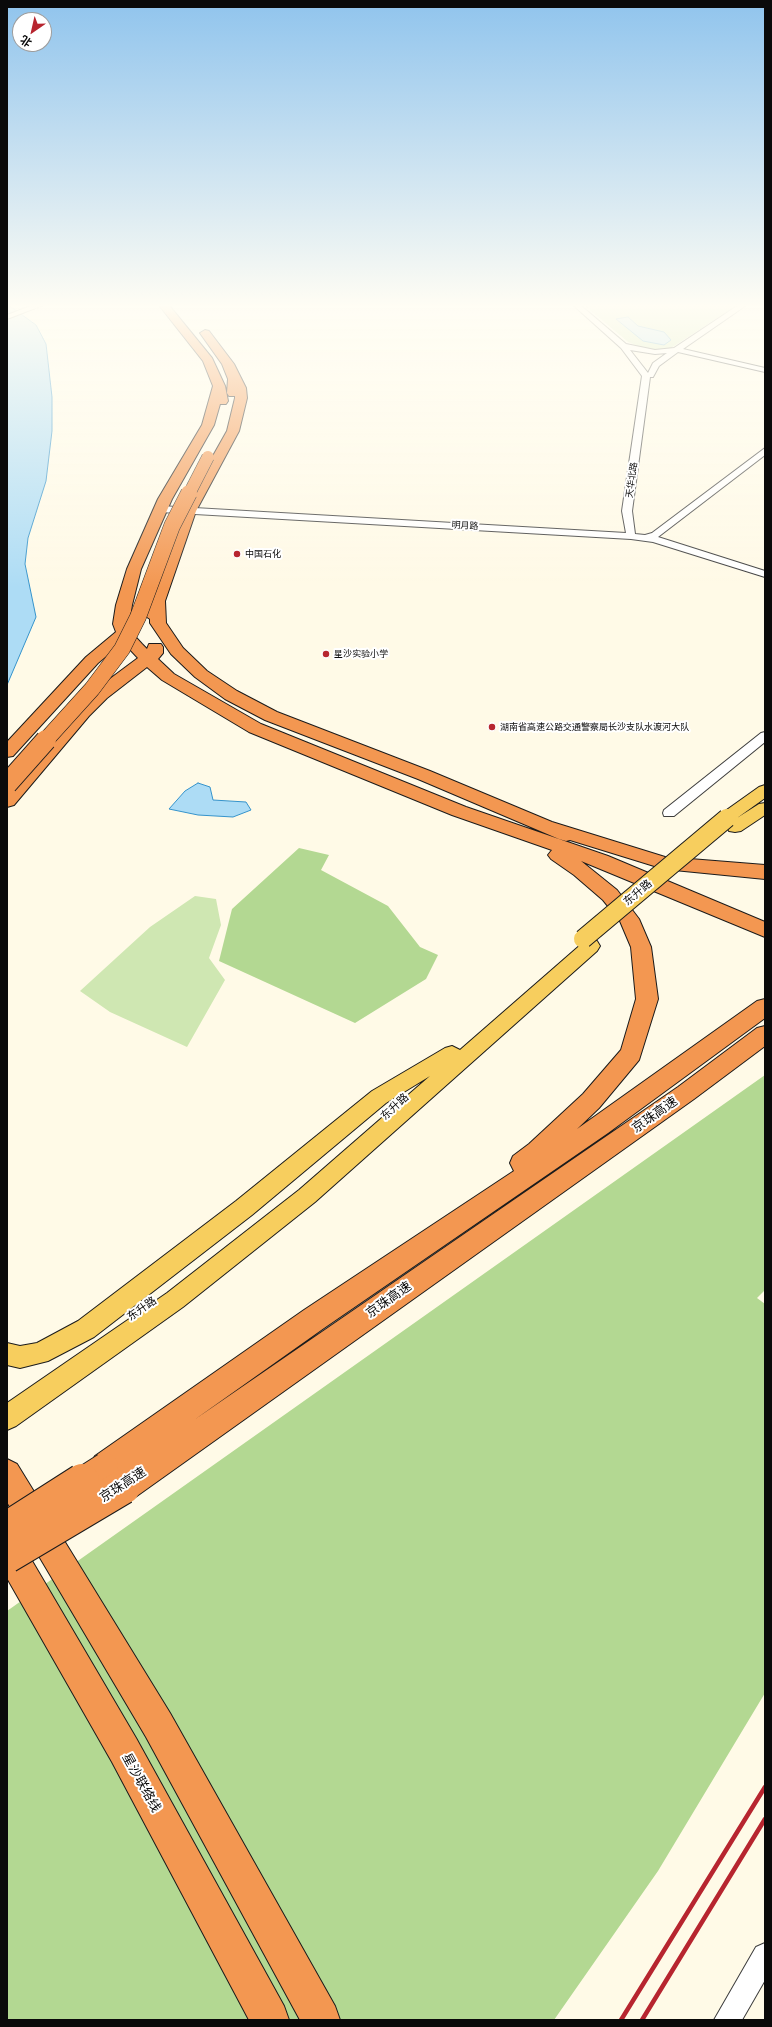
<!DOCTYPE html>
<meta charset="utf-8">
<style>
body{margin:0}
#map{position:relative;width:772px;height:2027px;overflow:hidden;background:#fffae7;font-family:"Libre Baskerville","Noto Sans SC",serif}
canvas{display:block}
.frame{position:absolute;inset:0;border:8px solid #0a0a0a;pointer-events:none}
.north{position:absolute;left:12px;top:12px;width:40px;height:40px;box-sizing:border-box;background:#fff;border:1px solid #9d9d9d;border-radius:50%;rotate:214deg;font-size:11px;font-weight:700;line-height:16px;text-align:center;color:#0a0a0a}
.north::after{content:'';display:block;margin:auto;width:14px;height:18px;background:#b7252f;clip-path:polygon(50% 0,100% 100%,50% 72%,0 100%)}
</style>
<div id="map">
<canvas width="772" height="2027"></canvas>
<div class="frame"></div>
<div class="north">北</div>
</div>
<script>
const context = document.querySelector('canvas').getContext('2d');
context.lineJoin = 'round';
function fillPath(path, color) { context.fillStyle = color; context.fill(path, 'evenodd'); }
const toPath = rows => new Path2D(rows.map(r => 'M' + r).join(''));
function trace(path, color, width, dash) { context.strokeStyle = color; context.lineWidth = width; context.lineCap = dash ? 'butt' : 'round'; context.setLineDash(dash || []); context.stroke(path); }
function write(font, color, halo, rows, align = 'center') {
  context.font = font + ' "Libre Baskerville","Noto Sans SC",serif'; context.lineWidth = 4; context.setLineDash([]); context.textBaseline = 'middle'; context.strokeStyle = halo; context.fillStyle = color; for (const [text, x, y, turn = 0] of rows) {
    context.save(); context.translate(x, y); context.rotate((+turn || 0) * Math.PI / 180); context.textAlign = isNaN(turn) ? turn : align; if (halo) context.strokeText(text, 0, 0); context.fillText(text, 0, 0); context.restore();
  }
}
fillPath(toPath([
 [583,304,739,304,671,348,657,351,638,346,628,342],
 [195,896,216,899,221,925,209,958,225,980,187,1047,110,1012,80,991,150,927]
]), '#cfe7b2');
fillPath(toPath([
 [299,848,329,855,321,870,388,906,420,947,438,955,426,979,355,1023,219,961,232,909],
 [765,1075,765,1290,757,1298,765,1304,765,1693,658,1871,554,2020,7,2020,7,1611]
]), '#b3d892');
const water = toPath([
 [7,304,36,325,46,344,52,397,52,431,46,481,28,538,25,564,36,617,7,685,7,304],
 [628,317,638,326,664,332,671,340,664,345,643,341,616,319,628,317],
 [198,783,210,787,213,800,246,802,251,810,233,817,198,815,169,809,185,791,198,783]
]);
fillPath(water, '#addcf5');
trace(water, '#3593cb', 1);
const minor = toPath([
 [36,304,46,304,7,319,7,315,36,304],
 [572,304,579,304,626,344,655,350,674,348,740,304,748,304,683,349,765,368,765,372,678,352,659,366,653,377,650,377,632,511,635,534,645,535,652,533,765,448,765,455,658,537,765,571,765,577,653,542,631,539,160,512,155,509,160,506,626,533,622,511,642,376,621,348,572,304],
 [630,350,655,354,667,353,653,363,648,373,630,350],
 [765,732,765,742,674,816,664,816,663,813,664,810,761,733,765,732],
 [765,1943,765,1980,742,2020,714,2020,756,1947,765,1943]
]);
const major = toPath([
 [765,785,765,798,737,818,759,804,765,803,765,815,741,831,735,832,729,831,727,827,731,822,721,822,719,818,721,814,759,787,765,785],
 [591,940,597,941,600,946,597,951,315,1202,183,1307,16,1426,7,1430,7,1403,167,1293,299,1190,430,1076,386,1103,252,1215,94,1337,48,1361,20,1368,7,1365,7,1343,20,1346,37,1343,78,1321,236,1201,372,1091,445,1048,452,1046,460,1050,585,941,591,940]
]);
const highway = toPath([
 [158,304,168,304,212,358,225,386,228,401,226,404,220,404,214,425,172,499,141,569,132,605,129,624,131,632,142,644,147,649,149,644,161,644,163,647,163,653,158,659,174,674,261,724,466,807,608,856,765,922,765,937,581,861,617,890,639,919,651,947,658,999,639,1060,599,1108,577,1129,757,1001,765,999,765,1018,608,1133,324,1328,194,1420,678,1087,757,1028,765,1026,765,1046,694,1099,134,1498,123,1502,112,1498,108,1487,112,1478,105,1481,95,1476,90,1466,95,1456,304,1310,514,1171,510,1163,513,1156,529,1144,583,1094,621,1050,636,999,631,947,620,921,603,900,574,875,551,859,548,855,552,850,452,815,249,732,162,680,147,667,107,698,89,716,14,805,7,807,7,789,77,708,95,690,138,658,123,642,98,663,13,756,7,757,7,742,86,657,116,632,113,624,116,605,127,569,158,499,202,425,213,386,203,361,158,304],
 [205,330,209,331,234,364,246,388,247,398,239,431,196,511,165,601,166,623,183,648,207,671,237,691,277,712,430,771,552,822,665,857,765,865,765,879,664,869,570,840,566,841,559,839,418,779,265,720,225,699,195,677,171,654,150,623,150,619,144,615,182,511,227,431,235,398,235,396,229,396,227,393,228,379,222,364,200,333,205,330],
 [7,1459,17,1464,170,1713,335,2006,340,2020,300,2020,146,1737,7,1502,7,1459],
 [7,1533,18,1537,136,1738,284,2006,289,2020,249,2020,112,1762,7,1578,7,1533]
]);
trace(minor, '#3d3d3d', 2);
trace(major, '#1b1b1b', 2);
trace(highway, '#1b1b1b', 2);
fillPath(minor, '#fff');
fillPath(major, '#f7ce5e');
fillPath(highway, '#f39751');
trace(toPath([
 [621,2020,765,1787],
 [642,2020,765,1819]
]), '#b7252f', 4.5);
const majorBridge = toPath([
 [583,939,727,818]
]);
const highwayBridgeFar4 = toPath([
 [189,494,208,457]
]);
const highwayBridgeFar3 = toPath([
 [45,741,92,689,122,649,138,617,172,526,189,493]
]);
const highwayBridgeFar2 = toPath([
 [7,784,46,740]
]);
const highwayBridgeFar1 = toPath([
 [80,1482,105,1466]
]);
const highwayBridge = toPath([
 [7,1529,82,1481],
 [7,1556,123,1487]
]);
trace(majorBridge, '#1b1b1b', 20, []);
trace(highwayBridgeFar4, '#1b1b1b', 13, []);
trace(highwayBridgeFar3, '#1b1b1b', 17, []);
trace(highwayBridgeFar2, '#1b1b1b', 22, []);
trace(highwayBridgeFar1, '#1b1b1b', 28, []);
trace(highwayBridge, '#1b1b1b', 36, []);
trace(majorBridge, '#f7ce5e', 18);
trace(highwayBridgeFar4, '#f39751', 12);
trace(highwayBridgeFar3, '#f39751', 16);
trace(highwayBridgeFar2, '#f39751', 20);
trace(highwayBridgeFar1, '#f39751', 26);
trace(highwayBridge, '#f39751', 34);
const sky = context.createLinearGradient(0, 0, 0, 588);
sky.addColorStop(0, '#90c4ed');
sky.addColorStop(0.52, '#fffdf4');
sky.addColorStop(1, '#fffdf400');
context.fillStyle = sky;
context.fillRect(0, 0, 772, 588);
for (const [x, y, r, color] of [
 [237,554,4,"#b7252f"],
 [326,654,4,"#b7252f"],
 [492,727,4,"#b7252f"]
]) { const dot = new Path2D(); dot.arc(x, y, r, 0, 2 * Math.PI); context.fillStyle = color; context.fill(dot); trace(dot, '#fff', 1.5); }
write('9px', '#0a0a0a', '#fff', [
 ["天华北路",632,480,-82],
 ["明月路",465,526,3]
]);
write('9px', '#0a0a0a', '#fff', [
 ["中国石化",245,554],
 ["星沙实验小学",334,654],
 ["湖南省高速公路交通警察局长沙支队水渡河大队",500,727]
], 'left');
write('11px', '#0a0a0a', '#fff', [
 ["东升路",638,893,-40],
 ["东升路",395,1107,-43],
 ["东升路",142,1309,-35]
]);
write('13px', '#0a0a0a', '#fff', [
 ["京珠高速",655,1115,-35],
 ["京珠高速",389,1300,-35],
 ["京珠高速",123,1485,-33],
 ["星沙联络线",141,1783,61]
]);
</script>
